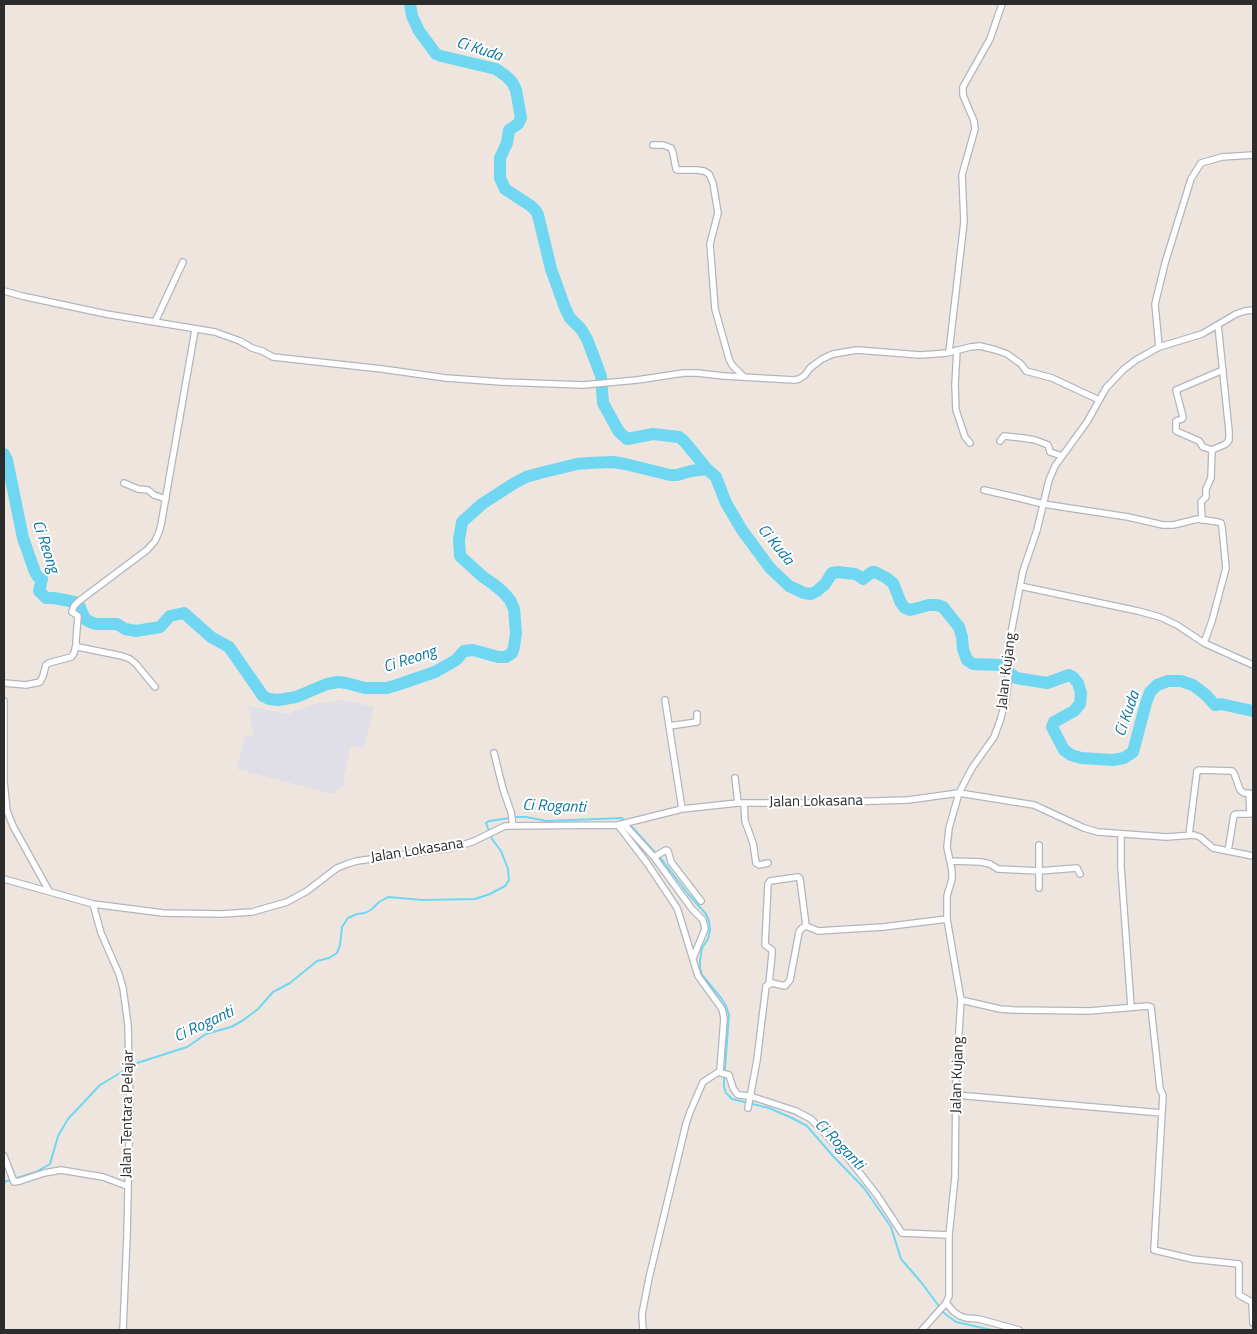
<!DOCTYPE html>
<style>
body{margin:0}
#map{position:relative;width:1257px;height:1334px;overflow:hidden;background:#eee6de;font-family:"Titillium Web",sans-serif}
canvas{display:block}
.frame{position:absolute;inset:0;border:5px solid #2c2c2c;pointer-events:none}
</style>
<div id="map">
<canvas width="1257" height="1334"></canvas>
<div class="frame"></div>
</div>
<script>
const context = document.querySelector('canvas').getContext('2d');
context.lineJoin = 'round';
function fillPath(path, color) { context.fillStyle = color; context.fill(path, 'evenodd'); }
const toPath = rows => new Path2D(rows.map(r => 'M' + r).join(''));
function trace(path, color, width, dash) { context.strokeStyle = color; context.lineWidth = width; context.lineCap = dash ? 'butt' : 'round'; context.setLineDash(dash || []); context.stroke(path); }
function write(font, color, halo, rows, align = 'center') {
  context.font = font + ' "Titillium Web",sans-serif'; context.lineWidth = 4; context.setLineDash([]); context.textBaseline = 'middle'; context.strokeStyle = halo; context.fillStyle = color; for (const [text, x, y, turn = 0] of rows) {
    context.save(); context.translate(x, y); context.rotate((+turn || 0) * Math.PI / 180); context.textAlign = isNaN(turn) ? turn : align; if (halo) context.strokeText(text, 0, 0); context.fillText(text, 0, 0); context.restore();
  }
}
fillPath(toPath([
 [342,700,374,707,364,749,351,746,344,775,344,785,333,794,237,769,245,735,254,737,248,706,288,714,315,704]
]), '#e0dee6');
trace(toPath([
 [4,1182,36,1172,50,1164,58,1136,68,1119,100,1085,137,1063,187,1047,206,1034,231,1027,242,1021,258,1009,273,992,290,983,317,961,329,958,337,953,340,945,342,927,348,918,357,914,365,913,372,909,379,902,388,897,423,900,475,899,490,894,505,886,509,880,508,869,501,851,492,839,486,823,489,821,517,817,526,817,547,821,622,818,632,827,662,860,689,895,706,914,709,921,710,930,708,939,702,948,700,961,700,968,702,975,721,998,726,1006,729,1015,724,1081,724,1087,726,1093,732,1099,769,1108,792,1118,807,1126,833,1156,864,1188,891,1227,901,1259,921,1282,944,1313,956,1322,992,1330]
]), '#6fd7f1', 2);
trace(toPath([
 [410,4,412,16,419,31,436,54,441,56,496,69,506,76,512,82,516,90,521,118,518,124,509,130,507,143,500,158,500,178,505,189,531,206,536,211,538,215,551,269,565,308,570,318,581,329,587,339,601,376,603,403,619,432,627,439,653,434,679,437,684,441,707,469,716,477,726,503,742,530,770,568,789,586,804,593,811,594,817,591,825,584,832,573,838,572,855,574,859,576,863,579,872,572,875,572,885,577,893,583,901,603,905,608,910,610,929,605,937,605,943,607,959,627,962,637,963,649,967,660,973,664,1000,665,1016,678,1047,683,1069,675,1073,677,1078,683,1081,693,1080,704,1074,711,1054,722,1052,727,1064,750,1071,755,1081,758,1113,760,1124,758,1133,752,1146,703,1150,692,1157,685,1168,681,1181,681,1193,685,1206,695,1215,705,1221,704,1253,711],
 [4,454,7,460,23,538,35,572,38,577,42,579,39,591,46,598,54,598,75,602,79,605,85,619,90,622,96,624,117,624,125,629,136,631,160,627,170,616,184,613,211,637,229,647,263,696,269,699,278,700,296,697,327,684,338,682,346,683,365,688,387,688,397,685,435,672,456,660,464,651,473,650,498,657,506,657,512,653,514,647,516,633,514,609,510,600,503,592,492,583,483,577,460,556,459,540,462,522,482,504,513,484,526,477,540,473,577,464,589,463,613,462,625,464,670,475,677,475,691,471,707,469]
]), '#6fd7f1', 12);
const street = toPath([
 [653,145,663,145,671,148,673,153,676,169,677,170,696,170,704,171,709,174,713,183,718,213,710,244,715,309,729,359,732,365,744,377],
 [4,291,22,296,106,314,215,332,240,341,252,348,262,351,273,357,382,369,446,378,502,382,583,385,637,380,684,373,697,373,724,376,794,380,799,379,805,375,810,368,822,359,833,354,857,350,920,355,935,354,947,353,970,347,980,346,996,350,1007,354,1021,364,1026,371,1052,378,1099,400],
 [155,322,183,262],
 [1159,347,1155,304,1165,263,1191,179,1201,163,1222,157,1253,155],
 [957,350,955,385,956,410,965,437,970,443],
 [949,352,964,222,962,175,975,129,974,121,963,95,963,87,990,39,1002,4],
 [1000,441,1004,436,1023,438,1035,440,1048,445,1050,452,1062,456],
 [1212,450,1203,447,1199,441,1176,431,1176,421,1182,419,1183,417,1176,390,1223,370],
 [124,483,138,489,148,490,154,495,166,499],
 [984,490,1019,498,1043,504,1128,517,1163,525,1173,525,1198,519,1218,522,1221,523,1222,527,1226,568,1212,621,1204,643],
 [1202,520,1201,502,1206,497,1206,489,1211,478,1212,450,1226,444,1229,440,1229,431,1218,325],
 [1020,586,1138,611,1160,617,1177,625,1204,643,1253,665],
 [4,683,26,685,40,682,43,676,46,665,49,663,71,657,74,653,76,645],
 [155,687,136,664,130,659,122,656,78,647,76,645,76,641,78,616,72,612,74,606,79,601,147,550,155,541,159,532,161,525,195,330],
 [665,700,682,809],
 [4,701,4,782,7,811,13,826,49,891],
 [669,726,697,722,697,714],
 [494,753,503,789,511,812,513,826],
 [735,778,738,803],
 [744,803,745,821,753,843,756,863,759,865,768,863],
 [624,824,654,857,692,909,703,920,705,929,693,958],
 [618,825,647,863,677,908,680,917,698,976,722,1009,724,1018,720,1071,721,1073,729,1075,733,1088,737,1094,739,1095,750,1096,796,1111,811,1119,848,1158,877,1195,902,1233,949,1235],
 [1121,834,1121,867,1131,1007],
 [1189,835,1197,771,1199,770,1232,771,1234,773,1240,790,1244,793,1253,794],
 [1228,851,1234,815,1236,814,1250,814,1249,793],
 [654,857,666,850,668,851,671,862,701,901],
 [950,861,981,862,990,864,998,869,1039,871,1077,868,1080,874],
 [4,879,93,904,163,913,221,914,252,912,287,902,307,891,337,868,347,864,357,861,451,848,472,842,505,826,618,825,682,809,738,803,810,803,908,800,959,793,1034,805,1084,828,1098,832,1166,837,1194,835,1200,837,1213,848,1253,856],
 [1039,888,1039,845],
 [93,904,101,933,119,974,123,988,128,1025,130,1104,129,1145,127,1235,123,1330],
 [769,984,772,954,772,950,765,945,768,884,770,881,798,877,800,879,806,926],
 [961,1000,1000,1009,1014,1010,1089,1011,1148,1006,1151,1007,1160,1089,1163,1095,1154,1250,1192,1259,1239,1264,1239,1295,1252,1302,1253,1323],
 [956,1095,1162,1113],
 [748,1108,757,1060,766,986,772,983,785,986,790,980,799,932,802,928,806,926,818,931,883,927,947,919],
 [4,1156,14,1182,20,1181,44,1173,61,1170,103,1177,127,1186],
 [946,1303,954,1312,960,1316,966,1318,979,1319,1019,1330],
 [643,1330,642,1314,649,1278,686,1124,690,1112,703,1082,720,1071],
 [922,1330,946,1303,949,1296,949,1235,955,1177,956,1078,961,1000,947,919,947,896,952,879,952,871,947,847,949,828,959,793,972,768,994,737,1000,721,1006,699,1008,681,1010,638,1023,571,1037,530,1049,480,1055,466,1087,422,1106,388,1124,369,1136,360,1159,347,1202,334,1236,314,1245,311,1253,310]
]);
trace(street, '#b2b5bf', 8);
trace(street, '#fff', 5.5);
write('15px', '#2c2c2c', '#fff', [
 ["Jalan Kujang",1007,671,-83],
 ["Jalan Lokasana",816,802,-1],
 ["Jalan Lokasana",417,851,-9],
 ["Jalan Kujang",958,1075,-88],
 ["Jalan Tentara Pelajar",128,1114,-89]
]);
write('italic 16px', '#0a77a1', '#fff', [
 ["Ci Kuda",479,50,18],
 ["Ci Kuda",775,545,51],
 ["Ci Reong",45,547,72],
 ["Ci Reong",410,660,-18],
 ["Ci Kuda",1128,714,-71],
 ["Ci Roganti",554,807,2],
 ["Ci Roganti",204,1025,-25],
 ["Ci Roganti",839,1145,46]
]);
</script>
